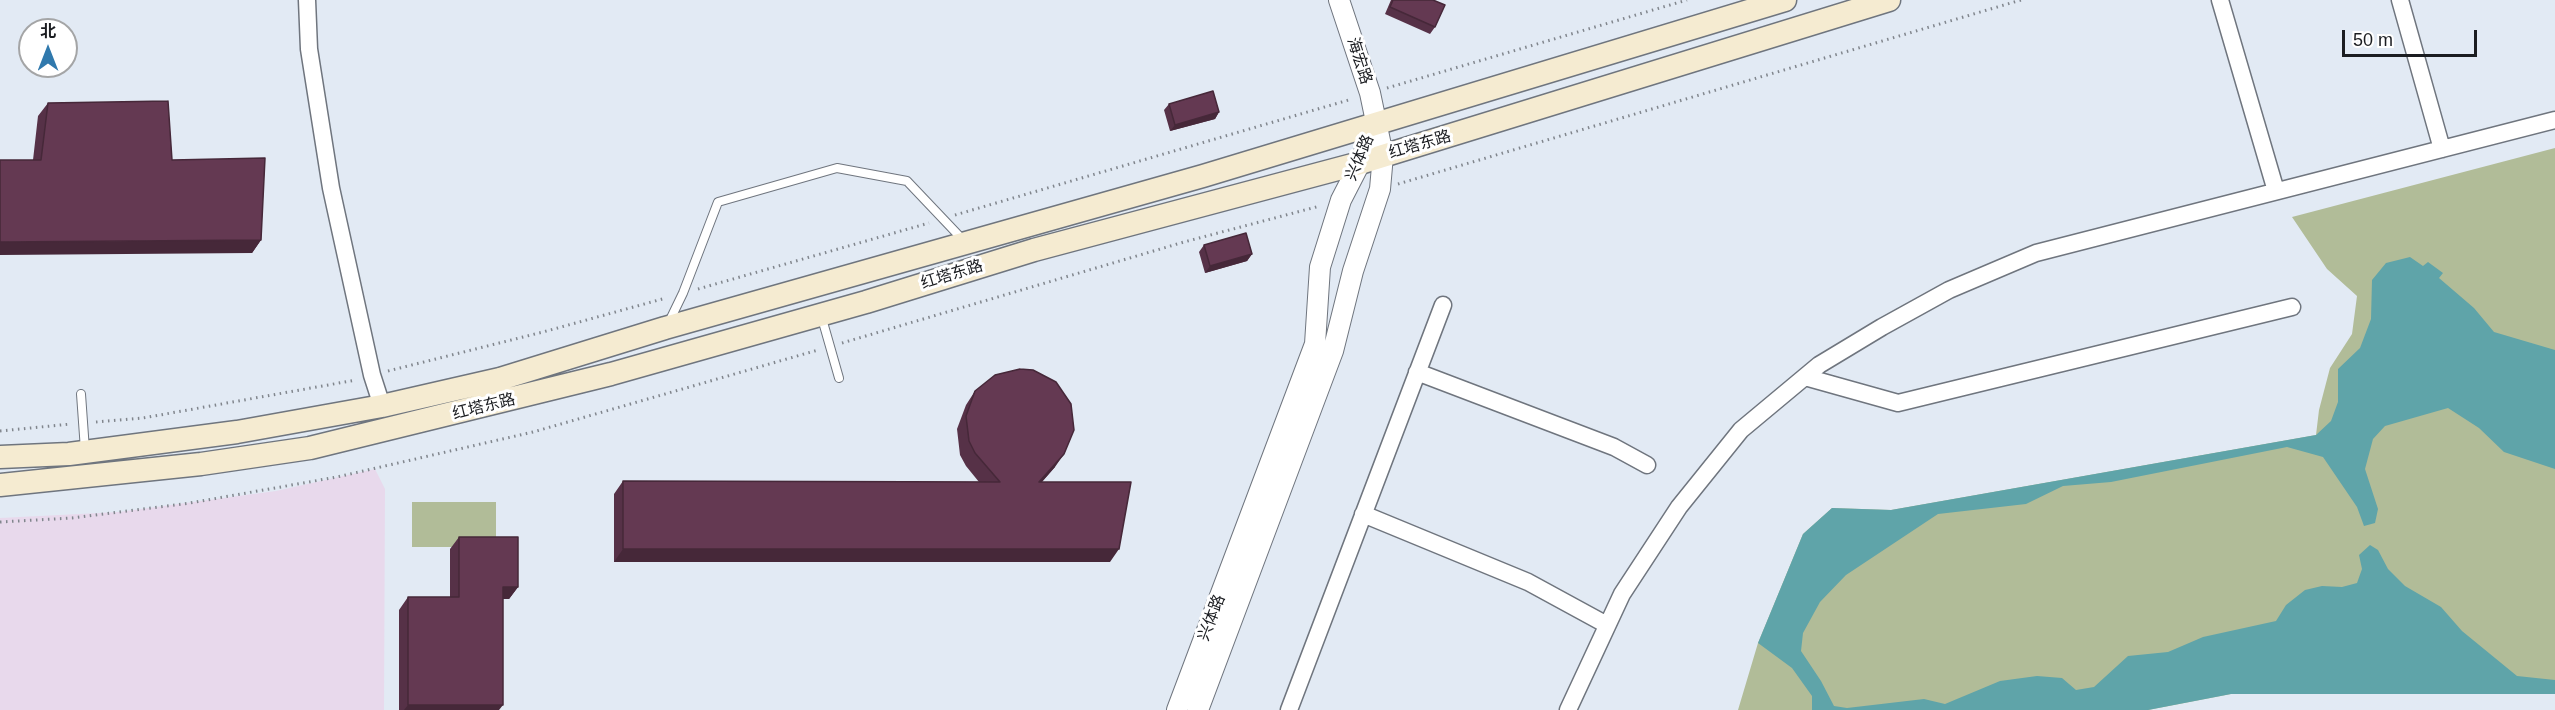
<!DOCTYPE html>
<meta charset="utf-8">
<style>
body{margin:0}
#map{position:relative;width:2555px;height:710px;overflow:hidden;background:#e2eaf4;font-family:Helvetica,"Noto Sans SC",sans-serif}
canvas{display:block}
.north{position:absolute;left:18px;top:18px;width:60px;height:60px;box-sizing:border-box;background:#fff;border:2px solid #a4a5a6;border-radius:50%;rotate:0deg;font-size:16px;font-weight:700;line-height:24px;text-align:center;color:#1b1d21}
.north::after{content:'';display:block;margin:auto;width:21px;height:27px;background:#3079ad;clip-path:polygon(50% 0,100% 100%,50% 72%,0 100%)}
.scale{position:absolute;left:2342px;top:30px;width:135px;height:27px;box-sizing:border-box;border:3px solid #1b1d21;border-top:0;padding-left:8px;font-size:18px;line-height:21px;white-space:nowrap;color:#1b1d21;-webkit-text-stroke:4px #fff;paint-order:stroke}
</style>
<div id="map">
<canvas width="2555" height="710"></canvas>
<div class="north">北</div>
<div class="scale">50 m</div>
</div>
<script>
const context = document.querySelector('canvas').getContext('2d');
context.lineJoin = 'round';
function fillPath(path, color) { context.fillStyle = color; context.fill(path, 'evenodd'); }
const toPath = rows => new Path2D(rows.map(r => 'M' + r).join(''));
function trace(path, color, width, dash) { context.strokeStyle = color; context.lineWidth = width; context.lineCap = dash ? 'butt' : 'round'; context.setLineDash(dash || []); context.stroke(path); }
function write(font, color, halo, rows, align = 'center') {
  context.font = font + ' Helvetica,"Noto Sans SC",sans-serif'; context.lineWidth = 6; context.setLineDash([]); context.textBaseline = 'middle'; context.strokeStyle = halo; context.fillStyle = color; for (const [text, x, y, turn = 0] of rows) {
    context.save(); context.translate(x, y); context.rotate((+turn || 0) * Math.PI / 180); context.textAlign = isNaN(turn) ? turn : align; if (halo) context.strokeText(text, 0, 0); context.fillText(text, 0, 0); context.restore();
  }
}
fillPath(toPath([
 [375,469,385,489,384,710,0,710,0,518,119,512,276,491]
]), '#e8d9ec');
fillPath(toPath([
 [2555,148,2555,694,2231,694,2148,710,1738,710,1758,643,1803,534,1832,508,1891,510,2316,435,2319,410,2330,368,2352,334,2357,296,2327,269,2292,217],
 [412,502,496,502,496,547,412,547]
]), '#b1bc98');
fillPath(toPath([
 [2410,257,2423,266,2428,262,2443,273,2439,278,2474,308,2494,332,2555,350,2555,469,2504,452,2479,428,2448,408,2385,426,2373,439,2365,469,2378,509,2375,523,2364,526,2357,507,2323,457,2287,447,2111,482,2063,486,2026,504,1938,514,1846,575,1820,602,1803,633,1801,651,1821,681,1834,706,1847,708,1924,699,1945,704,2000,681,2037,676,2062,678,2076,690,2094,687,2128,656,2168,652,2203,637,2276,621,2286,605,2305,590,2322,586,2342,587,2357,583,2362,569,2359,555,2370,545,2378,550,2388,569,2405,586,2441,607,2462,631,2517,676,2555,680,2555,694,2231,694,2148,710,1812,710,1812,696,1792,668,1758,643,1803,534,1832,508,1891,510,2316,435,2331,421,2338,402,2338,369,2360,348,2371,319,2372,280,2386,263]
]), '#5fa4a9');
const service = toPath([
 [821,315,839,378],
 [669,322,683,293,718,202,837,168,907,181,964,241],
 [81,394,85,450]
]);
const minor = toPath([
 [307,0,309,49,331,188,372,375,382,406],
 [2220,0,2276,191],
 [2400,0,2442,149],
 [1417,372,1614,447,1647,465],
 [1805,377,1898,403,2292,307],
 [1363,514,1528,582,1607,625],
 [1289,710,1443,305],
 [1568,710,1622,594,1679,507,1741,430,1819,365,1882,327,1949,290,2036,253,2555,120]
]);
const tertiary = toPath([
 [1177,710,1315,344,1320,267,1341,200,1360,163,1375,124],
 [1198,710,1333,351,1353,271,1380,189,1383,155,1370,93,1339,0]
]);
const secondary = toPath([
 [0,457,69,454,237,432,382,406,500,379,665,328,1203,176,1785,0],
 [0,485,201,464,310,448,611,374,866,302,1034,250,1360,163,1889,0]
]);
trace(service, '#6f757e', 10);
trace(minor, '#6f757e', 19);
trace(tertiary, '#6f757e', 22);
trace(secondary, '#6f757e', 25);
trace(toPath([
 [1387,88,1687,0],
 [1398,184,2021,0],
 [955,215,1352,99],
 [698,289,929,223],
 [842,343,1184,242,1320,206],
 [388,371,543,332,666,298],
 [96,422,143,418,356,380],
 [0,431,71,424],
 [0,522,72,518,190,503,337,477,533,432,818,350]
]), '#81868d', 3, [1.5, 4.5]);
trace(service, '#fff', 8);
trace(minor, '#fff', 16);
trace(tertiary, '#fff', 20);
trace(secondary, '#f5ebd1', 22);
fillPath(toPath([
 [1391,0,1433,0,1435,27,1430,34,1385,14],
 [48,103,172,160,261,240,252,253,33,160,38,116],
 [1169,104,1219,112,1215,119,1170,131,1164,110],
 [1204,245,1252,254,1247,261,1205,273,1199,252],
 [975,391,1055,467,1042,482,1110,562,614,562,614,494,623,481,979,482,966,466,960,455,957,429,966,405],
 [459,537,518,587,509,599,503,599,499,710,399,710,399,610,408,597,450,597,450,549]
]), '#563147');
fillPath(toPath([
 [1219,112,1215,119,1170,131,1175,125],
 [261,240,252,253,0,255,0,242],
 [1252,254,1247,261,1205,273,1210,266],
 [1064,454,1055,467,1030,495,1039,482],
 [623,549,1119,549,1110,562,614,562],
 [503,587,518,587,509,599,494,599],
 [408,705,503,705,499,710,404,710]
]), '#462839');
const building = toPath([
 [1393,0,1433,0,1445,5,1435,27,1390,7,1393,0],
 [1213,91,1219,112,1175,125,1169,104,1213,91],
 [168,101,172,160,265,158,261,240,0,242,0,160,41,160,48,103,168,101],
 [1246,233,1252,254,1210,266,1204,245,1246,233],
 [1020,369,1033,370,1056,382,1071,404,1074,430,1064,454,1039,482,1131,482,1119,549,623,549,623,481,1000,482,975,453,969,441,966,416,975,391,995,375,1020,369],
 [459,537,518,537,518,587,503,587,503,705,408,705,408,597,459,597,459,537]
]);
fillPath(building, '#643952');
trace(building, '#462839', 1.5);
write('16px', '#1b1d21', '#fff', [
 ["海宏路",1359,61,72],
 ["红塔东路",1420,145,-16],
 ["兴体路",1360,158,-67],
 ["红塔东路",952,275,-17],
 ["红塔东路",484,407,-14],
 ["兴体路",1212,618,-69]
]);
</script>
